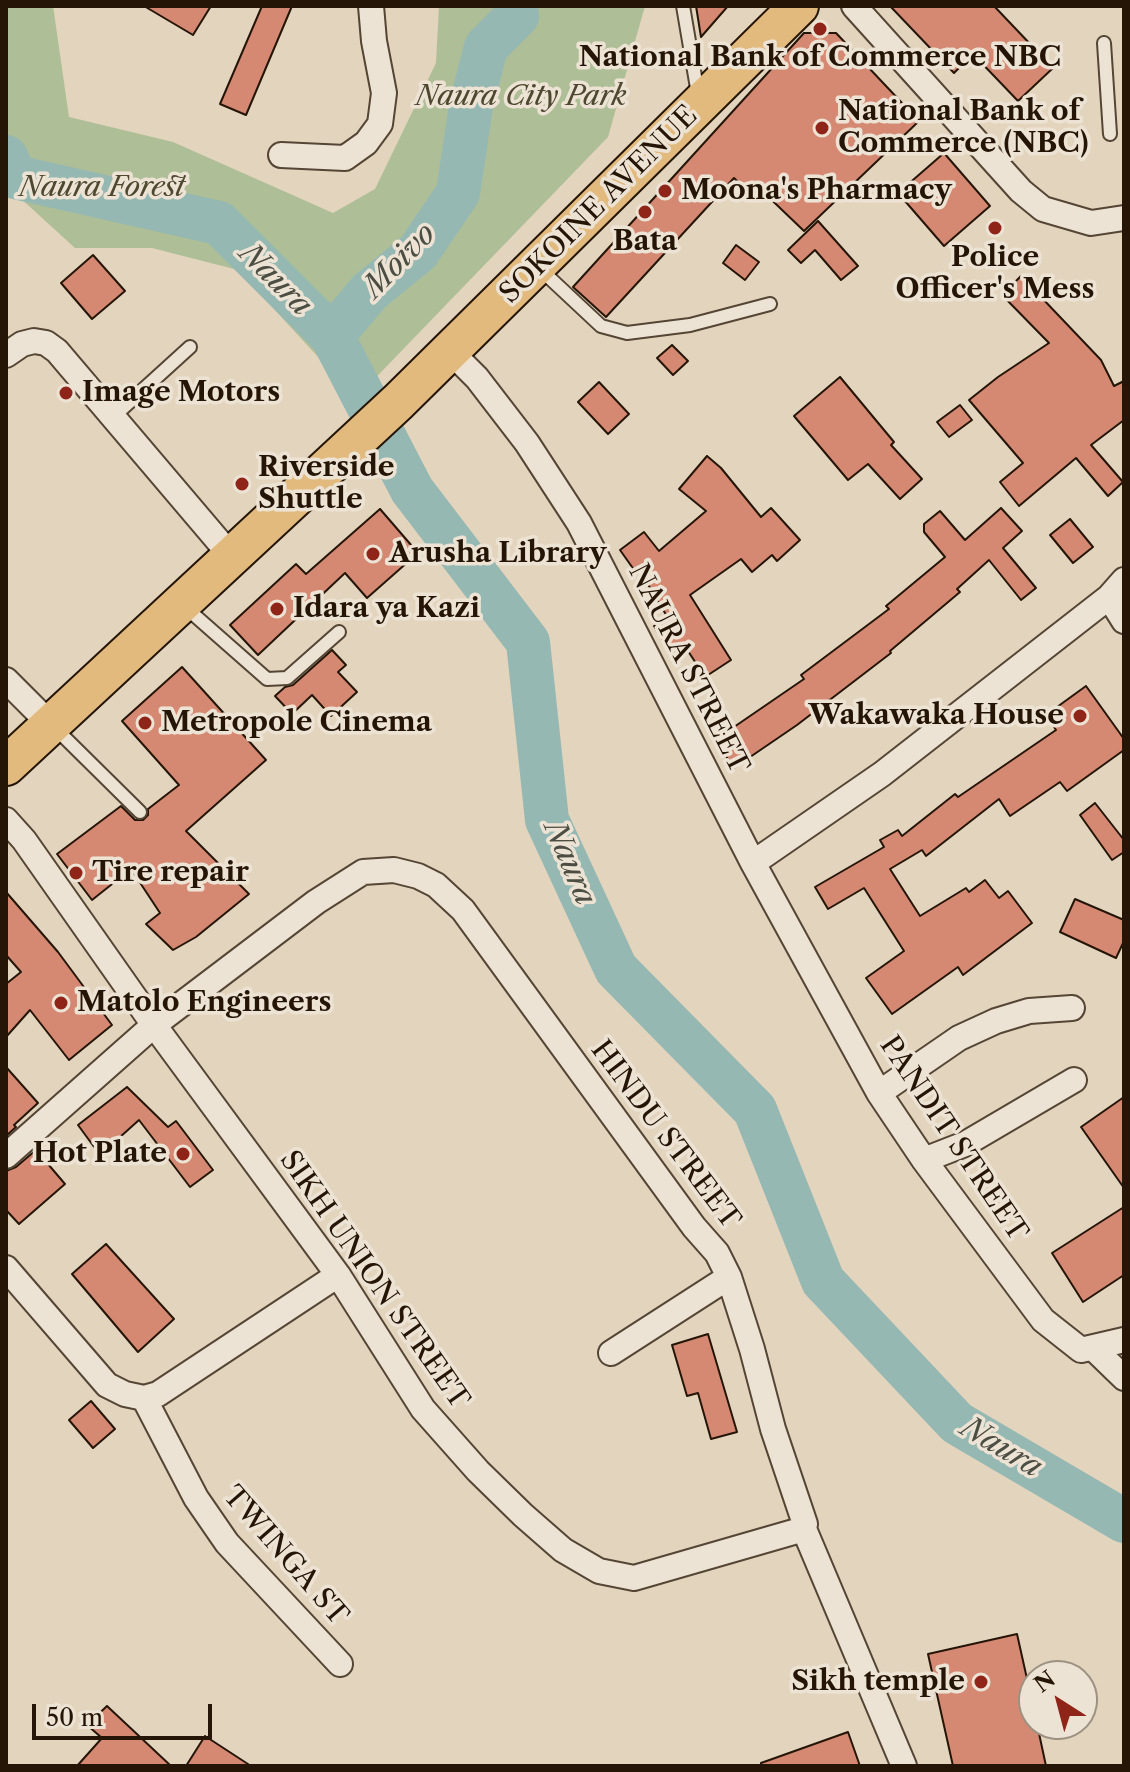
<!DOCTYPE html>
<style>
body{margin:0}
#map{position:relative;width:1130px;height:1772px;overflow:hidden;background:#e3d4bd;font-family:"Libre Caslon Text",serif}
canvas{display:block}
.frame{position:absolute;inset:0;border:8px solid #251506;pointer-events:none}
.north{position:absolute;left:1018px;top:1660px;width:80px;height:80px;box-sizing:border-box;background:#ede3d4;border:2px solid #9d9182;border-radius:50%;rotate:324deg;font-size:22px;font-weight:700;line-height:32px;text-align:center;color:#251506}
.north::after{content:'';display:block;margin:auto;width:28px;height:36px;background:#8f2418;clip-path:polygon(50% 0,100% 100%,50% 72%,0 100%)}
.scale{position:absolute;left:32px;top:1704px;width:180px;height:36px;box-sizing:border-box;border:4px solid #251506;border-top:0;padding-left:10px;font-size:24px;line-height:28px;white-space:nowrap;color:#251506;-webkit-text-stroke:6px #ede3d4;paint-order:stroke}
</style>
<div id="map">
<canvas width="1130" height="1772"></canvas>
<div class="frame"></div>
<div class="north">N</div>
<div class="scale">50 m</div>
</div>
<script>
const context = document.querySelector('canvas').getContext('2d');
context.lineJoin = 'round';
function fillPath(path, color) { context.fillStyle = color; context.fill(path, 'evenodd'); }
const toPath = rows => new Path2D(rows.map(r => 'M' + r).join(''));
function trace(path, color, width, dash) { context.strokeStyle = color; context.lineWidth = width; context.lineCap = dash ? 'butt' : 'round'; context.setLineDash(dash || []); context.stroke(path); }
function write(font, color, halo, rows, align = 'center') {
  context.font = font + ' "Libre Caslon Text",serif'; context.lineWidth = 7; context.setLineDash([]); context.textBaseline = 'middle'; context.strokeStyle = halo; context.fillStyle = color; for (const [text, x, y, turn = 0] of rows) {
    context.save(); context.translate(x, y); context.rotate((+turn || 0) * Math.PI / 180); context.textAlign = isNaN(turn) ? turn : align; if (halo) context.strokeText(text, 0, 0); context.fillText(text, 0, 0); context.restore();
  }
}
fillPath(toPath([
 [6,6,53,6,69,117,173,142,333,213,375,189,436,63,439,6,645,6,608,137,356,398,238,270,152,248,75,248,6,185]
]), '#aebe96');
trace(toPath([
 [6,157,15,177,219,223,332,336,412,490,528,642,547,820,616,969,755,1110,823,1281,957,1423,1124,1521],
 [332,336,370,291,418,252,458,193,471,106,486,47,517,16,515,6]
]), '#95b8b3', 44);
const building = toPath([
 [144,6,211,6,193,35,144,6],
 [262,6,292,6,246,115,220,104,262,6],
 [696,6,728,6,701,37,696,6],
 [890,6,994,6,1053,68,1018,101,973,54,954,73,890,6],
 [804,33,836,33,919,121,804,231,755,184,748,192,734,178,606,317,573,287,804,33],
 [944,153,990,206,944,246,898,193,944,153],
 [818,221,858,266,841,280,815,250,801,263,788,250,818,221],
 [736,245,759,262,745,280,723,263,736,245],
 [93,255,125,291,92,319,61,283,93,255],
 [1021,276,1101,360,1114,386,1124,381,1124,420,1091,445,1123,482,1108,496,1076,458,1019,506,1000,482,1023,463,969,400,998,377,1049,343,1002,295,1021,276],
 [672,345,688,361,673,375,657,358,672,345],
 [840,377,894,442,891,445,922,479,900,499,868,464,848,480,794,416,840,377],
 [599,382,629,414,608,434,578,402,599,382],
 [960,405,972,420,949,437,937,422,960,405],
 [707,456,721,468,761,517,771,508,800,540,777,561,772,555,752,572,741,559,690,595,731,660,705,677,686,648,672,656,654,626,668,618,640,571,637,574,620,550,644,532,659,551,706,511,679,489,707,456],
 [1001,508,1022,531,1003,548,1036,588,1021,600,989,560,957,589,960,592,890,651,891,653,797,725,734,768,715,740,804,679,801,675,889,609,886,606,945,557,924,532,924,524,940,511,965,540,1001,508],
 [380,509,418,553,367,598,345,573,258,655,230,625,296,564,306,574,380,509],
 [1070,519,1093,547,1073,563,1050,535,1070,519],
 [332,650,346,665,338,672,357,692,331,716,312,695,292,714,275,696,285,687,293,685,332,650],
 [182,667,266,760,186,831,249,894,196,937,173,950,146,924,160,913,131,869,92,900,57,854,121,806,135,820,143,820,148,815,148,809,179,785,122,721,182,667],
 [1086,686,1124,739,1124,750,1067,791,1060,782,1010,816,999,799,926,856,922,850,890,869,920,916,966,888,969,892,985,880,999,898,1008,891,1032,923,963,975,958,967,892,1014,866,978,904,951,864,888,828,909,815,887,884,847,880,840,898,830,902,836,955,794,958,797,1056,730,1046,715,1086,686],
 [1095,803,1124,840,1124,852,1112,860,1080,815,1095,803],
 [6,892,58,952,112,1025,69,1060,30,1010,6,1037,6,984,21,972,6,955,6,892],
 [1075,899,1124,920,1124,941,1116,958,1060,932,1075,899],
 [6,1067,38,1103,14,1125,16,1127,6,1136,6,1067],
 [127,1087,168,1127,176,1121,213,1170,190,1187,139,1120,100,1155,78,1125,127,1087],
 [1124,1097,1124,1188,1081,1127,1124,1097],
 [36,1150,65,1184,19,1224,6,1210,6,1171,16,1167,36,1150],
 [1124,1207,1124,1275,1083,1302,1052,1253,1124,1207],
 [106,1244,174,1319,138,1352,72,1274,106,1244],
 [708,1334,737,1432,711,1439,698,1393,687,1396,672,1345,708,1334],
 [91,1401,115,1429,93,1448,69,1420,91,1401],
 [1017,1634,1034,1710,1034,1724,1037,1724,1046,1766,953,1766,928,1654,1017,1634],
 [107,1706,171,1766,77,1766,102,1738,87,1725,107,1706],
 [848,1732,860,1766,761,1766,761,1763,848,1732],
 [205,1736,251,1766,186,1766,205,1736]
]);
fillPath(building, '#d58973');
trace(building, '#251506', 2);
const lane = toPath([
 [683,6,698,94],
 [1104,43,1110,134],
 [539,268,601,326,627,333,690,325,770,304],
 [113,417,190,347],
 [184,606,267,679,287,678,339,632],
 [54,727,140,812]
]);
const street = toPath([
 [854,6,1021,191,1043,209,1091,223,1124,218],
 [281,155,345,158,366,143,380,124,384,93,374,41,371,6],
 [450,351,477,378,527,443,579,523,753,863,879,1093,924,1160,1043,1320,1081,1350,1124,1340],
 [6,355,22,344,34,341,46,343,57,351,232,557],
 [1109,597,1124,621],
 [6,680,51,725],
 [6,820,24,840,154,1025,338,1275,423,1409,478,1471,523,1515,563,1550,599,1571,634,1578,804,1529],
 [753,863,882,774,1109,597,1124,580],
 [879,1093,959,1038,996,1021,1029,1011,1072,1008],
 [6,1156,154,1025,316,902,363,872,394,870,418,876,436,885,463,910,694,1227,717,1253,729,1277,752,1349,773,1429,805,1524,804,1529,904,1766],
 [924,1160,965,1144,1074,1080],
 [6,1268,107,1385,125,1394,144,1398,158,1394,338,1275],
 [1093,1348,1124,1378],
 [611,1353,729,1277],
 [144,1398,196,1498,227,1543,340,1664]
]);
const primary = toPath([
 [6,766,398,402,799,6]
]);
trace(lane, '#544534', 16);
trace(street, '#544534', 28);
trace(primary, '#251506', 42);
trace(lane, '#ede3d4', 12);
trace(street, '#ede3d4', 24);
trace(primary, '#e2ba7e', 38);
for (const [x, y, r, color] of [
 [820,29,8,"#8f2418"],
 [822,128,8,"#8f2418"],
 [665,191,8,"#8f2418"],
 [645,212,8,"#8f2418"],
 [995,228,8,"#8f2418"],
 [66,393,8,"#8f2418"],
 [242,484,8,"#8f2418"],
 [373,554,8,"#8f2418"],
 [277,609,8,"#8f2418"],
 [1080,716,8,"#8f2418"],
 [145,723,8,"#8f2418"],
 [76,873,8,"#8f2418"],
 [61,1003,8,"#8f2418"],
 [183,1154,8,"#8f2418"],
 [981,1682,8,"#8f2418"]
]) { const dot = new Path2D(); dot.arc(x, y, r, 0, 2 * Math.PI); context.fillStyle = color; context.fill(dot); trace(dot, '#ede3d4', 3); }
write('bold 28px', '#251506', '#ede3d4', [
 ["National Bank of Commerce NBC",820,58,"center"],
 ["National Bank of",838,112],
 ["Commerce (NBC)",838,144],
 ["Moona's Pharmacy",681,191],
 ["Bata",645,242,"center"],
 ["Police",995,258,"center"],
 ["Officer's Mess",995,290,"center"],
 ["Image Motors",82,393],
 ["Riverside",258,468],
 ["Shuttle",258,500],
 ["Arusha Library",389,554],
 ["Idara ya Kazi",293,609],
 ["Wakawaka House",1064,716,"right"],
 ["Metropole Cinema",161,723],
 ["Tire repair",92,873],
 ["Matolo Engineers",77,1003],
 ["Hot Plate",167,1154,"right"],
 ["Sikh temple",965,1682,"right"]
], 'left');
write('italic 28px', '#4e4831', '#ede3d4', [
 ["Naura City Park",521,97],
 ["Naura Forest",102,188]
]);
write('28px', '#251506', '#ede3d4', [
 ["SOKOINE AVENUE",599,205,-45],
 ["NAURA STREET",688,669,63],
 ["HINDU STREET",665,1135,53],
 ["PANDIT STREET",953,1139,56],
 ["SIKH UNION STREET",374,1280,55],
 ["TWINGA ST",285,1556,49]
]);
write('italic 30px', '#4c4e43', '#ede3d4', [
 ["Moivo",400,261,-46],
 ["Naura",275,280,45],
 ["Naura",569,863,67],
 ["Naura",1001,1448,31]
]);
</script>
